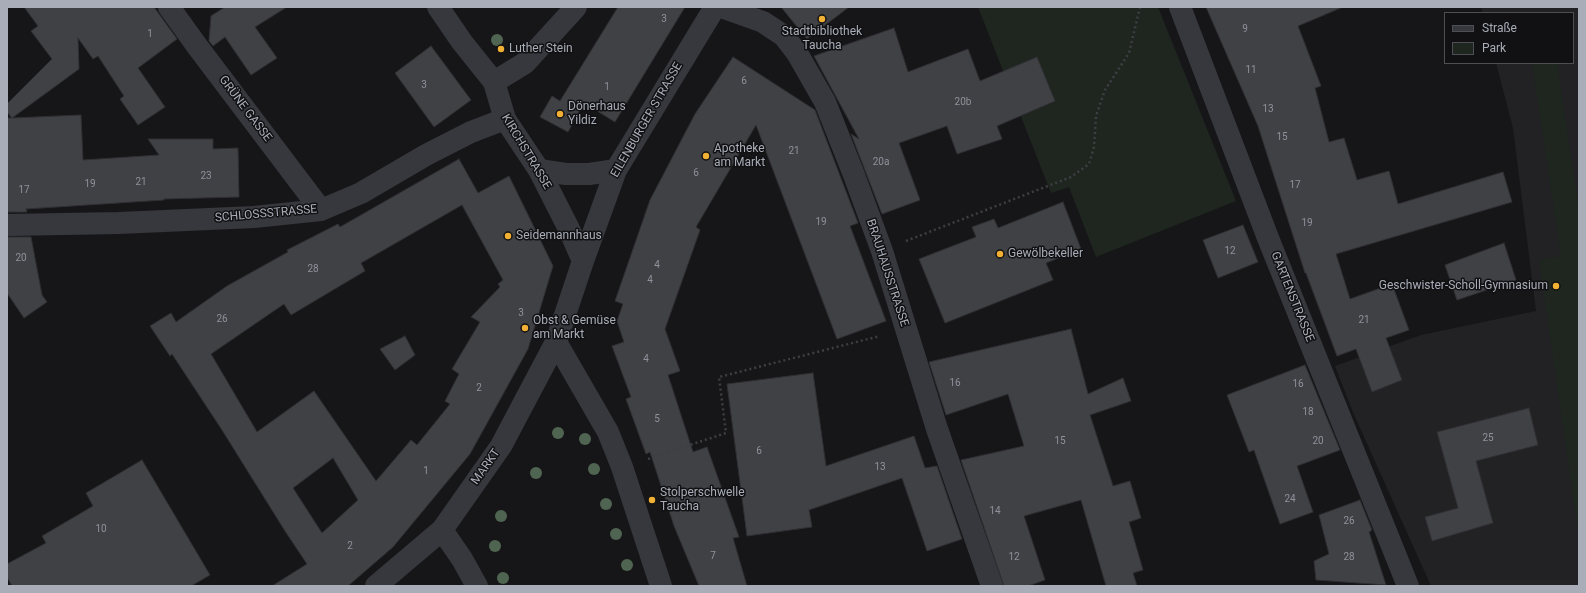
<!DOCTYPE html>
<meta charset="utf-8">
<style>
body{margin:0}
#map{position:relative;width:1586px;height:593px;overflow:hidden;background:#161618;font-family:Roboto,sans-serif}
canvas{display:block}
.frame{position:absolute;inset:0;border:8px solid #a8adb8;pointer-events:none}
.legend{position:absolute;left:1444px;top:12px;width:130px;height:52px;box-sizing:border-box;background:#111113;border:1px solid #4d4f55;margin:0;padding:5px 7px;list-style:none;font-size:12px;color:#a8adb8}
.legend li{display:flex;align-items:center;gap:8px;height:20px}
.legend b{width:20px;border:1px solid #4d4f55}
</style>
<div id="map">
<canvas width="1586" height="593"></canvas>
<div class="frame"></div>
<ul class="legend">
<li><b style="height:5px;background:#37383d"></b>Straße</li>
<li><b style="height:11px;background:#1e261f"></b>Park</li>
</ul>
</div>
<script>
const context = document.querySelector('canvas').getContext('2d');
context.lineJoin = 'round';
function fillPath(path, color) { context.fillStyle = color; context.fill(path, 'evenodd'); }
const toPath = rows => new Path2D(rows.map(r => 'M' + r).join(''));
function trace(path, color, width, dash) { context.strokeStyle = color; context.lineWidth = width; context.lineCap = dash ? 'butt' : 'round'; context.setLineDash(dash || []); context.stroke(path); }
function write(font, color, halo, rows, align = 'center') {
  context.font = font + ' Roboto,sans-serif'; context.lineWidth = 3; context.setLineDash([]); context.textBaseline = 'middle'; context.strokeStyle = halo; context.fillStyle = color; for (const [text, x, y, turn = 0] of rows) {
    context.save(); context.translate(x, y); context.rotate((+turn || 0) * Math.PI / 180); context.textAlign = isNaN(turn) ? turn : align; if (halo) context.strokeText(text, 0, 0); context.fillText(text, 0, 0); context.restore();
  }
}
fillPath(toPath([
 [1481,7,1579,7,1579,586,1431,586,1352,410,1335,366,1421,335,1536,311,1513,128,1496,63,1573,63,1573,13,1483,13]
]), '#222225');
fillPath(toPath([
 [978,7,1158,7,1236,201,1096,257,1069,187,1051,193],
 [1532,63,1557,63,1579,209,1579,539,1539,260,1561,256]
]), '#1e261f');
const building = toPath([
 [24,7,154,7,177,39,138,68,165,107,138,125,120,99,124,96,98,56,93,59,78,38,79,69,12,118,81,115,83,160,159,155,148,139,213,139,213,149,238,148,239,197,164,199,164,200,26,209,27,212,7,212,7,118,12,118,7,112,7,104,52,59,31,31,38,26,24,7],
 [225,7,287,7,255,27,277,58,251,75,225,37,213,46,209,41,211,16,225,7],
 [618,7,685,7,615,122,584,103,568,132,540,117,552,96,560,101,618,7],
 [781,7,849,7,807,39,781,7],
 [1206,7,1343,7,1298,26,1321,86,1315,88,1329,142,1344,138,1357,180,1389,171,1398,204,1503,172,1512,202,1336,254,1350,299,1392,284,1409,330,1386,338,1402,380,1372,392,1356,349,1337,356,1306,273,1305,273,1258,126,1206,7],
 [894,28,908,72,968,49,980,81,1037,57,1055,101,997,126,1002,139,957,154,947,126,899,143,920,200,882,214,851,134,859,139,814,56,894,28],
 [431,46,471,100,434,127,395,73,431,46],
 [733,57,815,110,858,223,850,226,886,321,837,339,756,125,696,227,700,230,665,329,680,371,668,375,693,452,707,447,739,537,733,538,747,586,699,586,674,526,650,452,646,454,626,399,631,397,612,346,624,342,617,321,623,304,615,301,650,200,695,114,733,57],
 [459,159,478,193,509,176,553,266,528,349,470,454,393,547,348,586,272,586,307,564,285,531,222,430,172,354,170,356,150,326,171,313,176,322,227,286,288,252,287,250,338,224,340,227,459,159],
 [462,205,503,280,498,284,500,287,471,317,480,322,452,369,459,374,445,401,450,404,417,445,411,440,376,481,314,391,257,432,211,354,284,304,291,315,365,271,361,263,462,205],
 [333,458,358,500,322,533,293,488,333,458],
 [1063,202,1081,249,1046,263,1053,280,945,323,919,259,976,237,972,227,994,219,998,228,1063,202],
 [1243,225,1258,262,1218,278,1203,240,1243,225],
 [7,237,31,237,42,295,47,302,24,318,7,293,7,237],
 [1504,243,1516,280,1457,300,1445,265,1504,243],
 [1071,329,1088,394,1123,378,1131,401,1090,415,1113,486,1130,481,1141,518,1129,522,1143,570,1133,573,1137,586,1106,586,1081,500,1024,516,1045,580,1028,586,1004,586,961,460,1024,446,1008,394,946,415,929,362,1071,329],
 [405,336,415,355,395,370,380,349,405,336],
 [1305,365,1340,450,1297,466,1313,512,1280,524,1254,450,1249,452,1227,395,1305,365],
 [813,373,826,466,914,436,925,468,937,466,962,539,927,551,902,478,809,510,812,527,747,536,727,384,813,373],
 [1529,408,1538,445,1476,461,1493,523,1432,541,1425,517,1458,508,1437,432,1529,408],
 [142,460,210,575,191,586,12,586,7,577,7,564,46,543,42,536,93,506,86,493,142,460],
 [1360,500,1372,530,1369,532,1386,585,1316,580,1314,561,1329,554,1319,515,1360,500]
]);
fillPath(building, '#404145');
trace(building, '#303034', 1);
trace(toPath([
 [906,241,1071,177,1089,164,1094,147,1096,116,1105,90,1129,53,1140,7],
 [648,459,726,433,719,377,880,336]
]), '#3d3f44', 2.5, [2, 3]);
trace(toPath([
 [169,7,197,46,321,210],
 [438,7,462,42,494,82,505,119,539,170,568,227,583,261],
 [721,7,763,22,784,36,797,53,825,102,854,175,882,251,937,429,992,586],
 [1180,7,1268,238,1408,586],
 [494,82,525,63,576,7],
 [539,170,566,174,589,174,616,170],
 [7,225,119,223,254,217,321,210,361,193,426,155,471,132,505,119],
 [556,342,608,432,622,467,661,586],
 [442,530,462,559,477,586],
 [376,586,442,530,501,446,556,342,583,261,616,170,715,7]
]), '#37383d', 22);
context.fillStyle = '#506452';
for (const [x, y] of [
 [497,40],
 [558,433],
 [585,439],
 [594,469],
 [536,473],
 [606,504],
 [501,516],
 [616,534],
 [495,546],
 [627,565],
 [503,578]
]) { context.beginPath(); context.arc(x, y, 6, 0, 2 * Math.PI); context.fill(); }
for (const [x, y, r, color] of [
 [822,19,4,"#f2b134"],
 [501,49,4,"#f2b134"],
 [560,114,4,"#f2b134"],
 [706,156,4,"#f2b134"],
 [508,236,4,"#f2b134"],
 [1000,254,4,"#f2b134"],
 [1556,286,4,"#f2b134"],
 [525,328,4,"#f2b134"],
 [652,500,4,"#f2b134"]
]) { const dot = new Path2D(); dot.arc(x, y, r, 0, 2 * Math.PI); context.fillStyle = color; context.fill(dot); trace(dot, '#111113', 1.5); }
write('10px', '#8e929b', null, [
 ["3",664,19],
 ["9",1245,29],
 ["1",150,34],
 ["11",1251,70],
 ["6",744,81],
 ["3",424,85],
 ["1",607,87],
 ["20b",963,102],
 ["13",1268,109],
 ["15",1282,137],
 ["21",794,151],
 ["20a",881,162],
 ["6",696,173],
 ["23",206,176],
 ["21",141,182],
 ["19",90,184],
 ["17",1295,185],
 ["17",24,190],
 ["19",821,222],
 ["19",1307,223],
 ["12",1230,251],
 ["20",21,258],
 ["4",657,265],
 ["28",313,269],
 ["4",650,280],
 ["3",521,313],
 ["26",222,319],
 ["21",1364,320],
 ["4",646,359],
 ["16",955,383],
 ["16",1298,384],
 ["2",479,388],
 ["18",1308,412],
 ["5",657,419],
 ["25",1488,438],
 ["15",1060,441],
 ["20",1318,441],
 ["6",759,451],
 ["13",880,467],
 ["1",426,471],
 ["24",1290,499],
 ["14",995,511],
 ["26",1349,521],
 ["10",101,529],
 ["2",350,546],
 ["7",713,556],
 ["12",1014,557],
 ["28",1349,557]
]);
write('12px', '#a8adb8', '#111113', [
 ["Stadtbibliothek",822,32,"center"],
 ["Taucha",822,46,"center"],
 ["Luther Stein",509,49],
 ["Dönerhaus",568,107],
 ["Yildiz",568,121],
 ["Apotheke",714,149],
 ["am Markt",714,163],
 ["Seidemannhaus",516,236],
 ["Gewölbekeller",1008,254],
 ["Geschwister-Scholl-Gymnasium",1548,286,"right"],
 ["Obst & Gemüse",533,321],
 ["am Markt",533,335],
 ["Stolperschwelle",660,493],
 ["Taucha",660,507]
], 'left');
write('12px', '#a8adb8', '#111113', [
 ["GRÜNE GASSE",245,109,53],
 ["EILENBURGER STRASSE",647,120,-60],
 ["KIRCHSTRASSE",526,152,59],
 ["SCHLOSSSTRASSE",266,214,-5],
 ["BRAUHAUSSTRASSE",887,273,72],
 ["GARTENSTRASSE",1292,297,68],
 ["MARKT",486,467,-55]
]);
</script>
